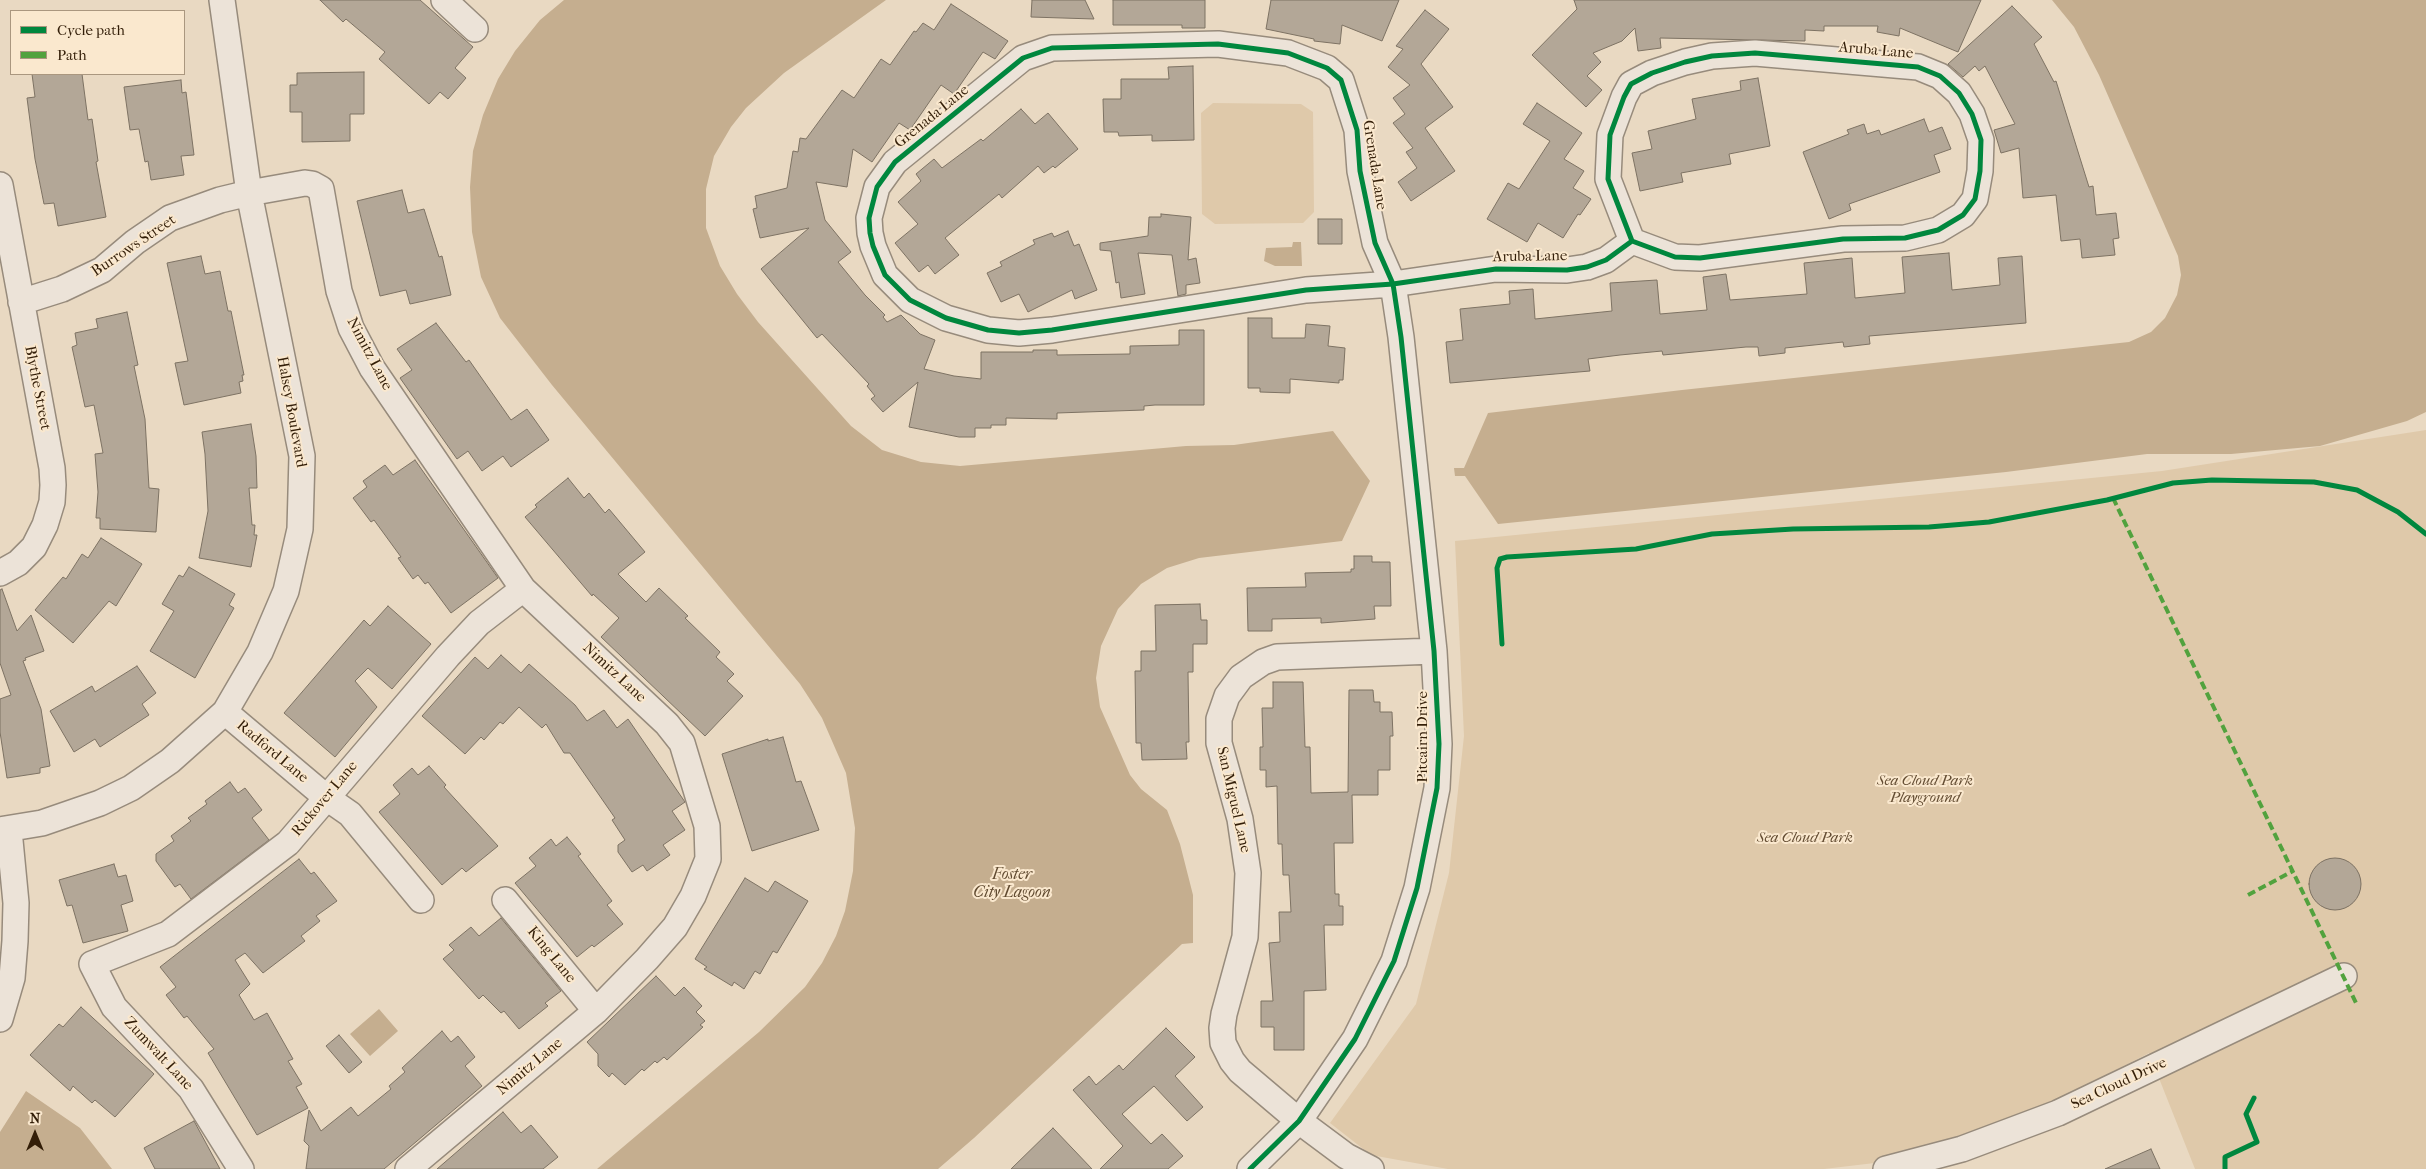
<!DOCTYPE html>
<style>
body{margin:0}
#map{position:relative;width:2426px;height:1169px;overflow:hidden;background:#e9d9c2;font-family:"IM FELL French Canon",serif}
canvas{display:block}
.legend{position:absolute;left:10px;top:10px;width:175px;height:65px;box-sizing:border-box;background:#fae8ce;border:1px solid #aa977f;margin:0;padding:6px 9px;list-style:none;font-size:15px;color:#331e08}
.legend li{display:flex;align-items:center;gap:10px;height:25px}
.legend b{width:25px;border:1px solid #aa977f}
.north{position:absolute;left:10px;top:1109px;width:50px;height:50px;-webkit-text-stroke:4px #fae8ce;paint-order:stroke;rotate:0deg;font-size:14px;font-weight:700;line-height:20px;text-align:center;color:#331e08}
.north::after{content:'';display:block;margin:auto;width:18px;height:22px;background:#331e08;clip-path:polygon(50% 0,100% 100%,50% 72%,0 100%)}
</style>
<div id="map">
<canvas width="2426" height="1169"></canvas>
<ul class="legend">
<li><b style="height:6px;background:#00873e"></b>Cycle path</li>
<li><b style="height:6px;background:#52a23e"></b>Path</li>
</ul>
<div class="north">N</div>
</div>
<script>
const context = document.querySelector('canvas').getContext('2d');
context.lineJoin = 'round';
function fillPath(path, color) { context.fillStyle = color; context.fill(path, 'evenodd'); }
const toPath = rows => new Path2D(rows.map(r => 'M' + r).join(''));
function trace(path, color, width, dash) { context.strokeStyle = color; context.lineWidth = width; context.lineCap = dash ? 'butt' : 'round'; context.setLineDash(dash || []); context.stroke(path); }
function write(font, color, halo, rows, align = 'center') {
  context.font = font + ' "IM FELL French Canon",serif'; context.lineWidth = 4; context.setLineDash([]); context.textBaseline = 'middle'; context.strokeStyle = halo; context.fillStyle = color; for (const [text, x, y, turn = 0] of rows) {
    context.save(); context.translate(x, y); context.rotate((+turn || 0) * Math.PI / 180); context.textAlign = isNaN(turn) ? turn : align; if (halo) context.strokeText(text, 0, 0); context.fillText(text, 0, 0); context.restore();
  }
}
fillPath(toPath([
 [1213,103,1301,104,1313,112,1314,212,1303,223,1215,224,1202,214,1201,113],
 [2426,430,2426,1169,2195,1169,2149,1053,2049,1105,1883,1162,1824,1169,1448,1169,1371,1155,1330,1123,1416,1004,1449,873,1464,736,1455,541,2162,471]
]), '#dfc9aa');
fillPath(toPath([
 [564,0,886,0,784,73,746,108,731,127,714,156,706,189,706,228,720,266,737,294,758,322,851,426,882,450,921,462,960,466,1186,446,1234,445,1333,431,1370,481,1342,541,1199,558,1167,568,1141,584,1118,609,1101,646,1096,678,1100,707,1130,775,1141,789,1167,810,1180,844,1193,895,1193,943,1182,944,974,1138,938,1169,597,1169,759,1032,805,987,822,963,836,936,845,911,853,871,855,828,846,773,822,718,800,684,552,385,500,318,481,277,472,232,470,187,473,151,483,115,498,79,515,51,540,20],
 [2052,0,2426,0,2426,412,2407,421,2320,446,2231,454,2147,454,2006,472,1498,524,1465,476,1455,476,1454,468,1464,468,1488,413,1682,390,2129,342,2151,332,2165,318,2177,295,2181,275,2178,256,2099,75,2074,27],
 [1293,242,1301,242,1302,266,1275,266,1264,261,1266,248,1292,247],
 [379,1009,398,1031,370,1056,350,1034],
 [26,1091,80,1128,112,1169,0,1169,0,1132]
]), '#c5ae8f');
const building = toPath([
 [320,0,420,0,473,47,455,68,466,78,448,99,440,92,429,104,379,59,385,52,346,19,343,22,320,0],
 [1032,0,1085,0,1094,19,1031,17,1032,0],
 [1113,0,1205,0,1205,28,1182,28,1182,25,1113,25,1113,0],
 [1271,0,1399,0,1382,41,1342,25,1340,44,1314,41,1314,39,1266,29,1271,0],
 [1574,0,1981,0,1958,52,1900,28,1899,36,1877,32,1878,26,1824,26,1824,31,1805,30,1805,41,1660,38,1661,48,1638,51,1635,28,1622,41,1593,53,1601,62,1587,76,1602,90,1586,107,1532,55,1577,9,1574,0],
 [951,4,1008,41,995,59,983,52,954,94,941,85,910,130,899,123,872,162,853,149,847,187,816,182,825,220,851,252,838,262,865,295,885,315,883,317,887,322,901,315,920,334,935,340,924,369,954,376,981,379,981,352,1033,352,1033,350,1057,350,1057,355,1130,354,1130,346,1179,345,1179,330,1204,330,1204,405,1155,405,1144,406,1144,410,1057,413,1057,419,1006,418,1006,425,991,425,991,428,975,428,975,437,959,437,909,427,918,382,883,412,871,399,875,396,867,386,869,384,822,334,817,338,761,269,809,228,760,238,753,209,757,208,755,196,787,188,793,151,798,152,800,138,806,139,842,90,854,98,881,59,890,65,914,31,916,32,923,23,934,30,951,4],
 [2012,6,2042,37,2034,44,2054,82,2056,81,2089,187,2093,186,2096,215,2116,213,2119,238,2113,239,2115,255,2082,258,2080,239,2061,241,2056,195,2023,198,2019,148,2001,153,1994,130,2015,124,1985,66,1979,71,1975,66,1963,77,1948,64,2012,6],
 [1425,10,1449,29,1421,64,1453,107,1425,128,1455,171,1411,201,1398,182,1417,168,1406,152,1413,148,1393,123,1405,114,1393,98,1410,85,1388,67,1403,49,1396,46,1425,10],
 [1193,66,1194,140,1152,141,1152,135,1119,136,1118,132,1104,132,1103,99,1121,99,1121,79,1169,79,1168,67,1193,66],
 [364,72,364,114,350,114,350,141,302,142,302,112,290,112,290,85,297,85,297,73,364,72],
 [32,74,82,74,88,120,92,119,98,161,96,162,106,217,58,226,54,203,44,204,35,159,27,98,35,97,32,74],
 [1758,78,1770,146,1729,154,1731,164,1681,173,1683,182,1640,191,1632,153,1652,149,1648,131,1696,119,1692,99,1741,90,1740,81,1758,78],
 [181,80,182,93,186,92,194,155,181,156,184,175,151,180,148,161,145,162,139,129,130,130,124,87,181,80],
 [1537,103,1582,133,1564,159,1584,171,1573,188,1591,199,1580,215,1578,214,1563,238,1538,223,1527,242,1487,219,1508,183,1519,189,1550,141,1523,124,1537,103],
 [1021,109,1035,124,1048,113,1078,149,1055,168,1053,166,1044,173,1038,166,1002,198,999,194,945,238,959,255,935,274,928,265,919,272,895,243,918,224,898,202,921,181,916,174,934,159,942,168,981,139,983,141,1021,109],
 [1924,119,1929,132,1942,127,1951,149,1934,155,1940,172,1849,204,1851,210,1829,219,1803,152,1849,134,1847,130,1864,124,1867,134,1879,130,1881,135,1924,119],
 [402,190,408,213,424,209,439,257,442,256,451,295,410,304,406,290,380,296,357,201,402,190],
 [1161,214,1191,217,1188,260,1196,258,1200,283,1186,285,1186,294,1178,296,1172,255,1138,253,1145,294,1121,298,1119,282,1116,283,1111,251,1100,250,1100,243,1148,236,1149,217,1161,217,1161,214],
 [1318,219,1342,219,1342,244,1318,244,1318,219],
 [1068,231,1074,246,1079,244,1097,290,1075,299,1072,290,1028,312,1019,294,1001,302,987,273,1002,266,1000,262,1035,244,1033,240,1052,233,1054,237,1068,231],
 [1949,253,1952,290,2000,285,1998,258,2022,256,2026,323,1869,336,1870,344,1844,347,1843,342,1785,348,1785,353,1759,356,1758,347,1746,347,1663,355,1662,351,1620,355,1588,359,1590,371,1450,383,1446,342,1463,340,1460,309,1510,304,1509,291,1533,289,1535,319,1612,311,1610,283,1657,280,1660,314,1707,310,1703,277,1726,274,1730,300,1807,294,1804,263,1852,258,1855,298,1905,293,1902,257,1949,253],
 [201,256,205,274,220,271,228,311,231,311,244,375,242,375,243,381,239,382,241,393,184,405,175,363,188,361,167,263,201,256],
 [127,312,138,365,134,366,145,419,149,488,159,489,156,532,100,529,100,518,96,518,98,492,95,454,103,453,94,405,85,407,72,347,77,345,75,333,98,328,96,319,127,312],
 [1248,318,1272,318,1272,338,1305,338,1306,324,1330,326,1328,346,1345,348,1343,380,1339,380,1339,383,1290,379,1290,393,1260,392,1260,388,1248,388,1248,318],
 [436,323,466,362,469,360,511,420,527,409,549,440,511,467,503,456,482,471,468,451,457,459,400,378,412,370,397,349,436,323],
 [251,424,256,456,257,488,249,488,252,525,255,525,254,535,257,535,251,567,199,558,208,511,205,454,202,432,251,424],
 [415,460,498,578,451,613,428,582,425,584,418,575,413,579,398,558,401,557,374,520,371,522,353,498,367,487,363,481,385,465,393,475,415,460],
 [568,478,584,498,589,493,605,513,609,509,645,552,618,574,646,602,659,588,688,616,685,618,720,652,716,657,734,674,727,681,743,696,705,736,601,637,619,618,593,594,592,596,525,517,537,507,535,505,568,478],
 [101,538,142,564,116,606,109,601,73,643,35,610,63,577,66,579,82,554,88,558,101,538],
 [1354,556,1372,556,1372,562,1390,562,1391,606,1374,606,1375,619,1321,623,1321,618,1272,619,1272,631,1248,631,1247,588,1306,587,1305,573,1351,572,1351,569,1354,569,1354,556],
 [189,567,235,594,229,605,234,608,195,678,150,651,174,611,162,604,179,575,183,577,189,567],
 [2,589,17,631,31,615,44,651,25,658,26,660,23,661,41,709,50,766,40,768,40,773,7,778,0,732,0,699,11,695,0,663,0,590,2,589],
 [1200,604,1201,620,1207,620,1207,644,1193,644,1193,672,1188,672,1189,742,1186,742,1187,759,1142,760,1141,743,1136,743,1135,671,1141,671,1141,651,1156,651,1155,605,1200,604],
 [388,606,431,644,392,689,368,668,355,681,377,707,335,757,284,713,364,620,370,626,388,606],
 [501,655,521,673,529,664,575,705,587,721,604,710,617,728,628,719,685,802,672,811,685,830,663,845,670,855,647,871,643,865,632,872,618,852,618,845,625,840,612,820,615,818,570,753,564,753,546,724,542,728,519,707,503,724,500,722,484,740,481,737,465,754,422,716,475,657,488,669,501,655],
 [137,666,156,693,142,704,149,715,100,747,95,739,74,752,50,711,92,686,95,692,137,666],
 [1273,682,1303,682,1305,747,1310,747,1311,793,1348,792,1349,690,1373,690,1374,702,1380,702,1380,712,1392,712,1393,736,1390,736,1390,770,1378,770,1378,795,1352,795,1353,843,1334,843,1335,894,1339,894,1339,906,1343,906,1343,925,1324,925,1326,990,1304,991,1304,1050,1274,1050,1274,1027,1261,1027,1261,1001,1273,1001,1269,943,1280,942,1279,912,1291,912,1289,875,1283,875,1282,844,1278,844,1277,786,1266,787,1266,770,1260,770,1260,747,1263,747,1262,708,1273,708,1273,682],
 [783,737,796,782,801,781,819,830,752,851,722,754,768,739,768,741,783,737],
 [429,766,446,785,444,787,498,846,466,872,462,868,442,885,379,812,400,794,393,785,412,768,418,775,429,766],
 [230,782,238,793,245,788,262,810,252,818,269,840,191,899,180,884,175,887,156,861,156,854,174,841,171,836,191,821,188,818,207,804,205,801,230,782],
 [567,837,581,854,578,856,612,901,607,905,623,924,594,947,592,945,577,957,515,883,536,866,529,858,551,839,556,846,567,837],
 '2309 884a26 26 0 1 1 52 0a26 26 0 1 1-52 0Z',
 [299,859,311,874,314,872,337,901,316,916,320,921,301,936,305,941,263,973,245,953,235,960,250,984,239,995,254,1020,267,1013,293,1059,288,1061,302,1084,296,1087,308,1108,257,1135,208,1053,214,1049,187,1016,184,1018,166,995,176,987,160,967,299,859],
 [114,864,118,877,126,875,133,901,121,905,128,931,83,943,72,905,67,906,59,880,114,864],
 [745,878,768,892,775,881,808,901,777,953,773,951,760,974,755,971,744,989,734,982,732,986,704,969,707,967,695,959,745,878],
 [501,918,561,991,545,1003,548,1006,519,1029,504,1011,501,1013,483,995,479,999,443,959,454,950,449,945,471,927,479,936,501,918],
 [656,976,675,996,684,987,702,1006,696,1012,705,1021,700,1025,703,1027,667,1060,664,1057,657,1063,655,1061,644,1071,642,1069,625,1085,612,1073,609,1077,598,1066,598,1054,587,1042,656,976],
 [81,1007,154,1074,115,1117,95,1100,92,1103,73,1086,70,1091,30,1055,59,1024,63,1027,81,1007],
 [1166,1028,1195,1057,1175,1076,1203,1107,1187,1121,1154,1086,1122,1114,1151,1144,1162,1134,1183,1156,1168,1169,1100,1169,1123,1146,1073,1090,1089,1076,1096,1085,1119,1065,1123,1070,1166,1028],
 [442,1031,451,1042,458,1036,475,1057,465,1066,482,1086,384,1169,306,1169,309,1146,304,1141,309,1110,321,1131,351,1107,358,1116,391,1089,389,1086,405,1072,402,1068,442,1031],
 [339,1035,362,1062,349,1073,326,1046,339,1035],
 [503,1112,521,1133,531,1125,558,1157,543,1169,437,1169,503,1112],
 [194,1121,220,1169,155,1169,144,1148,194,1121],
 [1053,1128,1092,1169,1011,1169,1053,1128],
 [2151,1149,2160,1169,2105,1169,2151,1149]
]);
fillPath(building, '#b3a797');
trace(building, '#7d7263', 1);
const minor = toPath([
 [444,0,475,29],
 [0,185,52,468,53,485,52,502,45,525,34,547,18,563,0,573],
 [21,302,62,289,102,270,135,242,170,218,220,200,249,193,305,183,312,184,321,189,339,291,351,328,372,368,523,589,667,724,682,743,707,826,708,859,693,896,675,927,647,959,596,1011,408,1169],
 [225,712,327,798,350,814,421,900],
 [0,830,42,823,100,803,131,788,170,761,225,712,260,652,286,591,300,529,302,456,249,193,222,0],
 [505,900,596,1011],
 [0,1019,12,978,15,941,16,903,9,830],
 [241,1169,191,1089,114,1007,92,964,168,934,288,843,448,656,479,623,523,589],
 [1250,1169,1299,1121,1355,1039,1394,961,1417,888,1437,788,1439,744,1434,651,1401,337,1393,284,1375,243,1360,171,1357,130,1341,80,1327,68,1288,53,1218,44,1052,48,1023,58,895,162,877,187,869,218,870,233,873,246,885,275,910,300,946,318,988,330,1019,333,1052,330,1306,290,1393,284,1496,269,1567,270,1587,267,1606,260,1632,241,1608,179,1610,135,1624,97,1631,84,1652,73,1685,62,1712,56,1755,53,1918,67,1940,76,1959,93,1972,114,1981,140,1980,171,1975,199,1963,215,1938,230,1905,238,1843,239,1700,258,1675,257,1632,241],
 [1371,1169,1346,1156,1299,1121,1240,1071,1232,1061,1223,1043,1222,1028,1224,1014,1245,937,1248,873,1240,819,1219,743,1219,719,1227,696,1241,677,1263,662,1277,657,1434,651],
 [1886,1169,1962,1149,2058,1113,2344,976]
]);
trace(minor, '#978b7c', 28);
trace(minor, '#ece3d8', 25);
trace(toPath([
 [2113,498,2357,1005],
 [2248,895,2293,871]
]), '#52a23e', 4, [8, 4]);
trace(toPath([
 [1502,644,1497,568,1500,559,1507,557,1636,549,1712,534,1793,529,1929,527,1989,522,2107,500,2173,483,2212,480,2314,482,2357,490,2398,512,2426,534],
 [1250,1169,1299,1121,1355,1039,1394,961,1417,888,1437,788,1439,744,1434,651,1401,337,1393,284,1375,243,1360,171,1357,130,1341,80,1327,68,1288,53,1218,44,1052,48,1023,58,895,162,877,187,869,218,870,233,873,246,885,275,910,300,946,318,988,330,1019,333,1052,330,1306,290,1393,284,1496,269,1567,270,1587,267,1606,260,1632,241,1608,179,1610,135,1624,97,1631,84,1652,73,1685,62,1712,56,1755,53,1918,67,1940,76,1959,93,1972,114,1981,140,1980,171,1975,199,1963,215,1938,230,1905,238,1843,239,1700,258,1675,257,1632,241],
 [2225,1169,2225,1157,2257,1142,2246,1114,2254,1098]
]), '#00873e', 5);
write('15px', '#331e08', '#fae8ce', [
 ["Aruba Lane",1876,51,5],
 ["Grenada Lane",932,117,-39],
 ["Grenada Lane",1374,165,81],
 ["Burrows Street",134,246,-34],
 ["Aruba Lane",1530,257,-1],
 ["Nimitz Lane",369,354,62],
 ["Blythe Street",37,388,79],
 ["Halsey Boulevard",291,412,80],
 ["Nimitz Lane",614,673,43],
 ["Pitcairn Drive",1423,737,-90],
 ["Radford Lane",272,752,40],
 ["Rickover Lane",325,799,-50],
 ["San Miguel Lane",1233,800,77],
 ["King Lane",551,955,51],
 ["Zumwalt Lane",158,1054,47],
 ["Nimitz Lane",530,1067,-40],
 ["Sea Cloud Drive",2119,1084,-25]
]);
write('italic 15px', '#644d33', '#fae8ce', [
 ["Sea Cloud Park",1925,781],
 ["Playground",1925,798],
 ["Sea Cloud Park",1805,838]
]);
write('italic 16px', '#604a30', '#fae8ce', [
 ["Foster",1012,875],
 ["City Lagoon",1012,893]
]);
</script>
